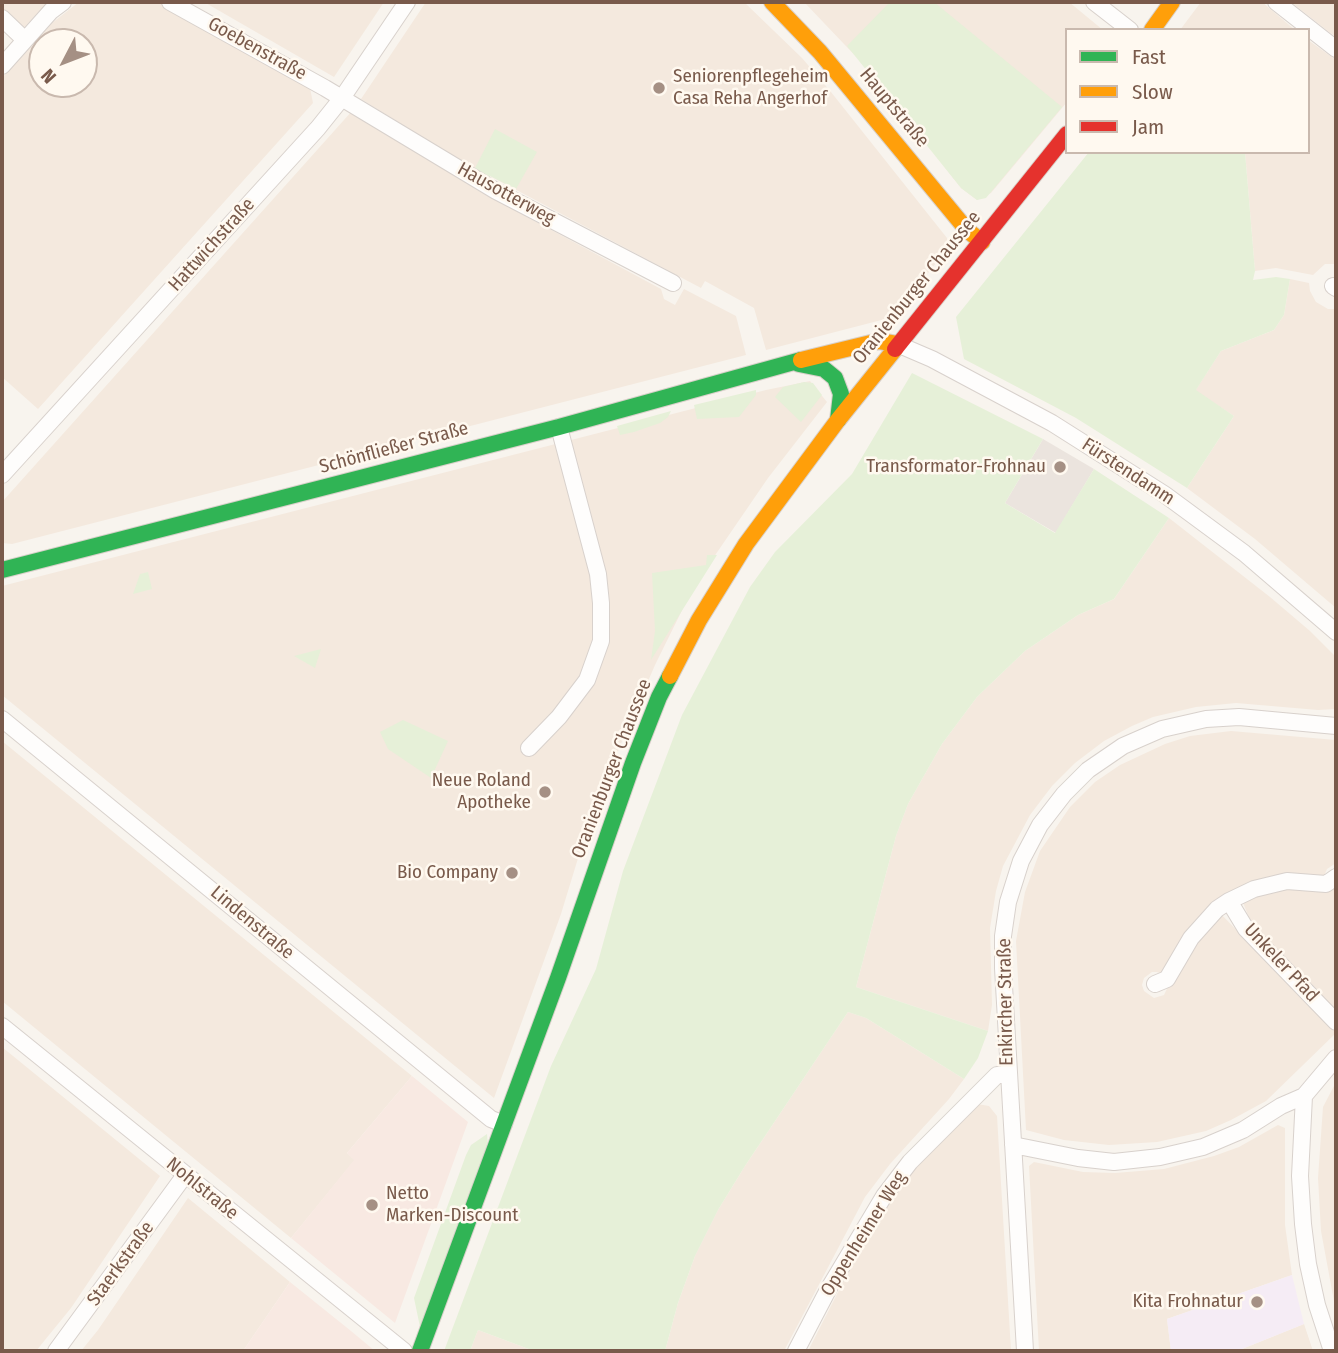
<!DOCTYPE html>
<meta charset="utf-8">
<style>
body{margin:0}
#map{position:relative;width:1338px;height:1353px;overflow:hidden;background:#f8f4ee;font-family:"Fira Sans Condensed",sans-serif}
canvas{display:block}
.frame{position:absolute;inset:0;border:4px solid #795a4b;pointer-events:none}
.legend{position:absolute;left:1065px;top:28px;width:245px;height:126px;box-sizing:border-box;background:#fff9f0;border:2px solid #c9b9ae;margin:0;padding:9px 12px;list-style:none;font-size:21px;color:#795a4b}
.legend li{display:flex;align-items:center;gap:14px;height:35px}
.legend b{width:35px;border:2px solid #c9b9ae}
.north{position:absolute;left:28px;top:28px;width:70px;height:70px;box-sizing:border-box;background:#fff9f0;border:2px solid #c9b9ae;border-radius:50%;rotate:228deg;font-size:19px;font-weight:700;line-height:28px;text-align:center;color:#795a4b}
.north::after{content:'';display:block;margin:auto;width:24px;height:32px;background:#a59084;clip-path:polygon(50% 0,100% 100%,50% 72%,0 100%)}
</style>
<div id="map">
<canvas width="1338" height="1353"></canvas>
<div class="frame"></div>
<ul class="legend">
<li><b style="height:9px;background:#30b455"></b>Fast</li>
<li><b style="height:9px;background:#ff9f0a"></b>Slow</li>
<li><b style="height:9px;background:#e5322d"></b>Jam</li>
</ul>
<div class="north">N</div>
</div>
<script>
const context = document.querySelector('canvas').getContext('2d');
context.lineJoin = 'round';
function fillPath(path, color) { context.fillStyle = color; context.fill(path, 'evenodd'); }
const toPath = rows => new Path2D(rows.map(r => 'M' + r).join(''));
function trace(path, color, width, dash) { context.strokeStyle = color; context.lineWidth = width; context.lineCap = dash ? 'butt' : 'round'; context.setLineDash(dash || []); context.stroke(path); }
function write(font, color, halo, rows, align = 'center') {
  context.font = font + ' "Fira Sans Condensed",sans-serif'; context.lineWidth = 5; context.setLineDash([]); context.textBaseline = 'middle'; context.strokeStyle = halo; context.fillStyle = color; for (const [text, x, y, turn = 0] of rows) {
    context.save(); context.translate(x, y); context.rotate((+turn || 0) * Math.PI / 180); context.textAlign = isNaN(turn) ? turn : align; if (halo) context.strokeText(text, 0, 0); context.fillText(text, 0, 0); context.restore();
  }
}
fillPath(toPath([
 [2,2,48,2,23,29,2,13],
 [79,2,161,2,310,88,313,103,38,409,2,377,2,78,52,23],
 [42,42,84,42,84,84,42,84],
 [204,2,384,2,334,77],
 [426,2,744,2,802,58,831,92,947,238,948,248,893,317,766,350,754,308,705,281,701,288,490,176,488,178,361,99],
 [804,2,1069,2,1103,30,1067,30,1067,102,991,193,977,200,961,188,864,65],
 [1201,2,1262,2,1295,30,1180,30],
 [1291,2,1336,2,1336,37,1329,32],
 [1308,40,1336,60,1336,264,1325,264,1313,275,1276,268,1255,271,1245,152,1308,152],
 [352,111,478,188,477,190,661,289,664,299,675,305,684,289,736,316,746,355,12,544,2,543,2,502],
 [1290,279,1309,283,1310,291,1316,302,1328,309,1336,309,1336,608,1255,539,1187,488,1234,416,1195,391,1221,351,1274,330,1284,315],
 [810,381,827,402,768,478,694,586,655,665,620,746,579,855,561,914,494,1098,2,695,2,586,766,390],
 [1169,518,1270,597,1310,631,1336,657,1336,709,1318,710,1236,703,1196,707,1153,717,1132,726,1104,741,1075,763,1052,786,1030,815,1003,866,996,891,990,928,992,1005,988,1031,856,987,896,836,908,804,942,744,977,697,1025,651,1078,615,1114,599],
 [1231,731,1336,740,1336,863,1327,869,1324,876,1325,880,1286,877,1252,886,1215,907,1187,938,1165,976,1157,972,1152,972,1144,978,1142,985,1144,991,1154,998,1164,995,1178,965,1195,940,1219,912,1336,1033,1266,1101,1231,1120,1206,1131,1157,1142,1109,1145,1064,1140,1026,1130,1016,941,1025,892,1040,851,1070,807,1095,782,1120,765,1165,744,1190,736],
 [2,741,412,1076,347,1153,355,1160,291,1238,2,1001],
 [1288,884,1336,888,1336,1014,1253,928,1242,900],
 [848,1012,866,1018,964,1079,949,1099,890,1164,865,1197,784,1351,665,1351,678,1303,695,1256,718,1210,745,1166],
 [2,1047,160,1176,71,1308,36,1351,2,1351],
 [1336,1082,1336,1312,1321,1231,1318,1178,1323,1107],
 [977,1104,989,1106,997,1116,1011,1351,808,1351,865,1239,914,1164],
 [1278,1125,1285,1128,1285,1225,1292,1275,1167,1319,1171,1351,1039,1351,1029,1166,1034,1162,1083,1172,1115,1173,1164,1169,1214,1156,1239,1147],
 [188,1198,290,1282,243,1351,81,1351,98,1330],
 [1304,1324,1313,1351,1237,1351],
 [478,1330,534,1351,470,1351]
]), '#f4e9de');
fillPath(toPath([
 [412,1076,468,1122,395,1323,291,1238,354,1160,347,1153],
 [290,1282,351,1331,375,1351,243,1351]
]), '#f8e9e2');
fillPath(toPath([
 [1043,439,1094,469,1056,533,1005,503]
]), '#ebe4de');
fillPath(toPath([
 [1292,1275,1304,1324,1237,1351,1171,1351,1167,1319]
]), '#f5ecf5');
fillPath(toPath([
 [890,2,934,2,1062,107,986,198,977,200,961,188,847,46],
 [495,129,537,152,516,189,490,176,488,178,474,170],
 [1089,152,1245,152,1255,271,1253,280,1276,277,1290,279,1284,315,1274,330,1221,351,1196,390,1234,416,1187,488,1076,418,964,359,956,317],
 [912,373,1043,439,1005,503,1055,533,1094,469,1169,518,1114,599,1078,615,1025,651,977,697,942,744,908,804,896,836,856,987,988,1031,978,1058,964,1079,866,1018,848,1012,745,1166,718,1210,695,1256,678,1303,665,1351,534,1351,478,1330,470,1351,444,1351,551,1066,596,969,623,871,682,715,750,587,775,552,852,474],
 [804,382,813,383,822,395,801,422,775,397,783,387],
 [756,390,756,395,739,417,697,419,694,405],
 [671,411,668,417,660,423,634,432,620,435,617,426],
 [707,555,717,555,651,660,655,631,652,573,706,565],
 [148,572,152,589,133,594,140,574],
 [321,649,315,668,294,656],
 [403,720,448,741,431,778,388,749,380,732],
 [487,1134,488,1146,420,1327,414,1298,466,1155,471,1145]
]), '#e6f0d8');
const street = toPath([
 [170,2,325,88,496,191,673,283],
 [1094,2,1130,30],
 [1276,2,1336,49],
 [2,18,25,40],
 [2,66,51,11,63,2],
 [1333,286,1336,288],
 [897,344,932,359,1052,423,1164,494,1244,553,1336,632],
 [2,475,318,128,342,98,407,2],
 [2,719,491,1119,504,1124],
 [529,748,559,717,587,680,601,641,601,603,598,574,559,427],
 [1229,901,1246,929,1336,1022],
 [1155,984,1167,979,1191,938,1217,909,1229,901,1254,889,1287,881,1326,884,1336,877],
 [2,1026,404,1351],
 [1013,1145,1078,1158,1114,1162,1160,1157,1203,1147,1243,1130,1281,1106,1304,1096],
 [56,1351,185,1175],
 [796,1351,829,1288,884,1196,910,1162,997,1075,1008,1075],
 [1025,1351,1003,968,1003,936,1008,902,1021,861,1040,825,1064,794,1088,770,1123,746,1162,729,1206,719,1239,717,1336,726],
 [1332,1351,1317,1305,1308,1264,1303,1224,1300,1176,1304,1096,1336,1058]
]);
const fast = toPath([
 [799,364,824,369,835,378,841,394,838,420],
 [2,570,559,427,801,360],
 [420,1351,558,978,633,763,659,697,670,676]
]);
const slow = toPath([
 [772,2,820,52,967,230,982,242],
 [1152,30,1172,2],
 [801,360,879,341,897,344],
 [670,676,699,620,746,544,838,420,895,349]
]);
const jam = toPath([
 [895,349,1067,134]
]);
trace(street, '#d8d1cc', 18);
trace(fast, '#d8d0c9', 18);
trace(slow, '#d8d0c9', 18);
trace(jam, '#d8d0c9', 18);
trace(street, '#fefdfc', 16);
trace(fast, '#30b455', 16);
trace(slow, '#ff9f0a', 16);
trace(jam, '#e5322d', 16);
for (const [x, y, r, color] of [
 [659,88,7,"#a59084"],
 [1060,467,7,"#a59084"],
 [545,792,7,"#a59084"],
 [512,873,7,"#a59084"],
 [372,1205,7,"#a59084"],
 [1257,1302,7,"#a59084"]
]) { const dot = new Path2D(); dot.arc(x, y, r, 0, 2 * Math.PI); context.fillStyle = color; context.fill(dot); trace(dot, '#fff9f0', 2.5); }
write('19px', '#795a4b', '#fff9f0', [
 ["Goebenstraße",257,49,29],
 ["Hauptstraße",894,108,50],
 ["Hausotterweg",506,194,29],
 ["Hattwichstraße",212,245,-48],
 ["Oranienburger Chaussee",917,288,-51],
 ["Schönfließer Straße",394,448,-15],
 ["Fürstendamm",1128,472,33],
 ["Oranienburger Chaussee",612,769,-69],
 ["Lindenstraße",252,923,40],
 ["Unkeler Pfad",1281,963,47],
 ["Enkircher Straße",1006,1002,-91],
 ["Nohlstraße",202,1189,39],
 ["Oppenheimer Weg",864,1234,-58],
 ["Staerkstraße",121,1264,-54]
]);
write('19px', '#795a4b', '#fff9f0', [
 ["Seniorenpflegeheim",673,77,"left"],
 ["Casa Reha Angerhof",673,99,"left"],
 ["Transformator-Frohnau",1046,467],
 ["Neue Roland",531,781],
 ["Apotheke",531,803],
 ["Bio Company",498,873],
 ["Netto",386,1194,"left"],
 ["Marken-Discount",386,1216,"left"],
 ["Kita Frohnatur",1243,1302]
], 'right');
</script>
